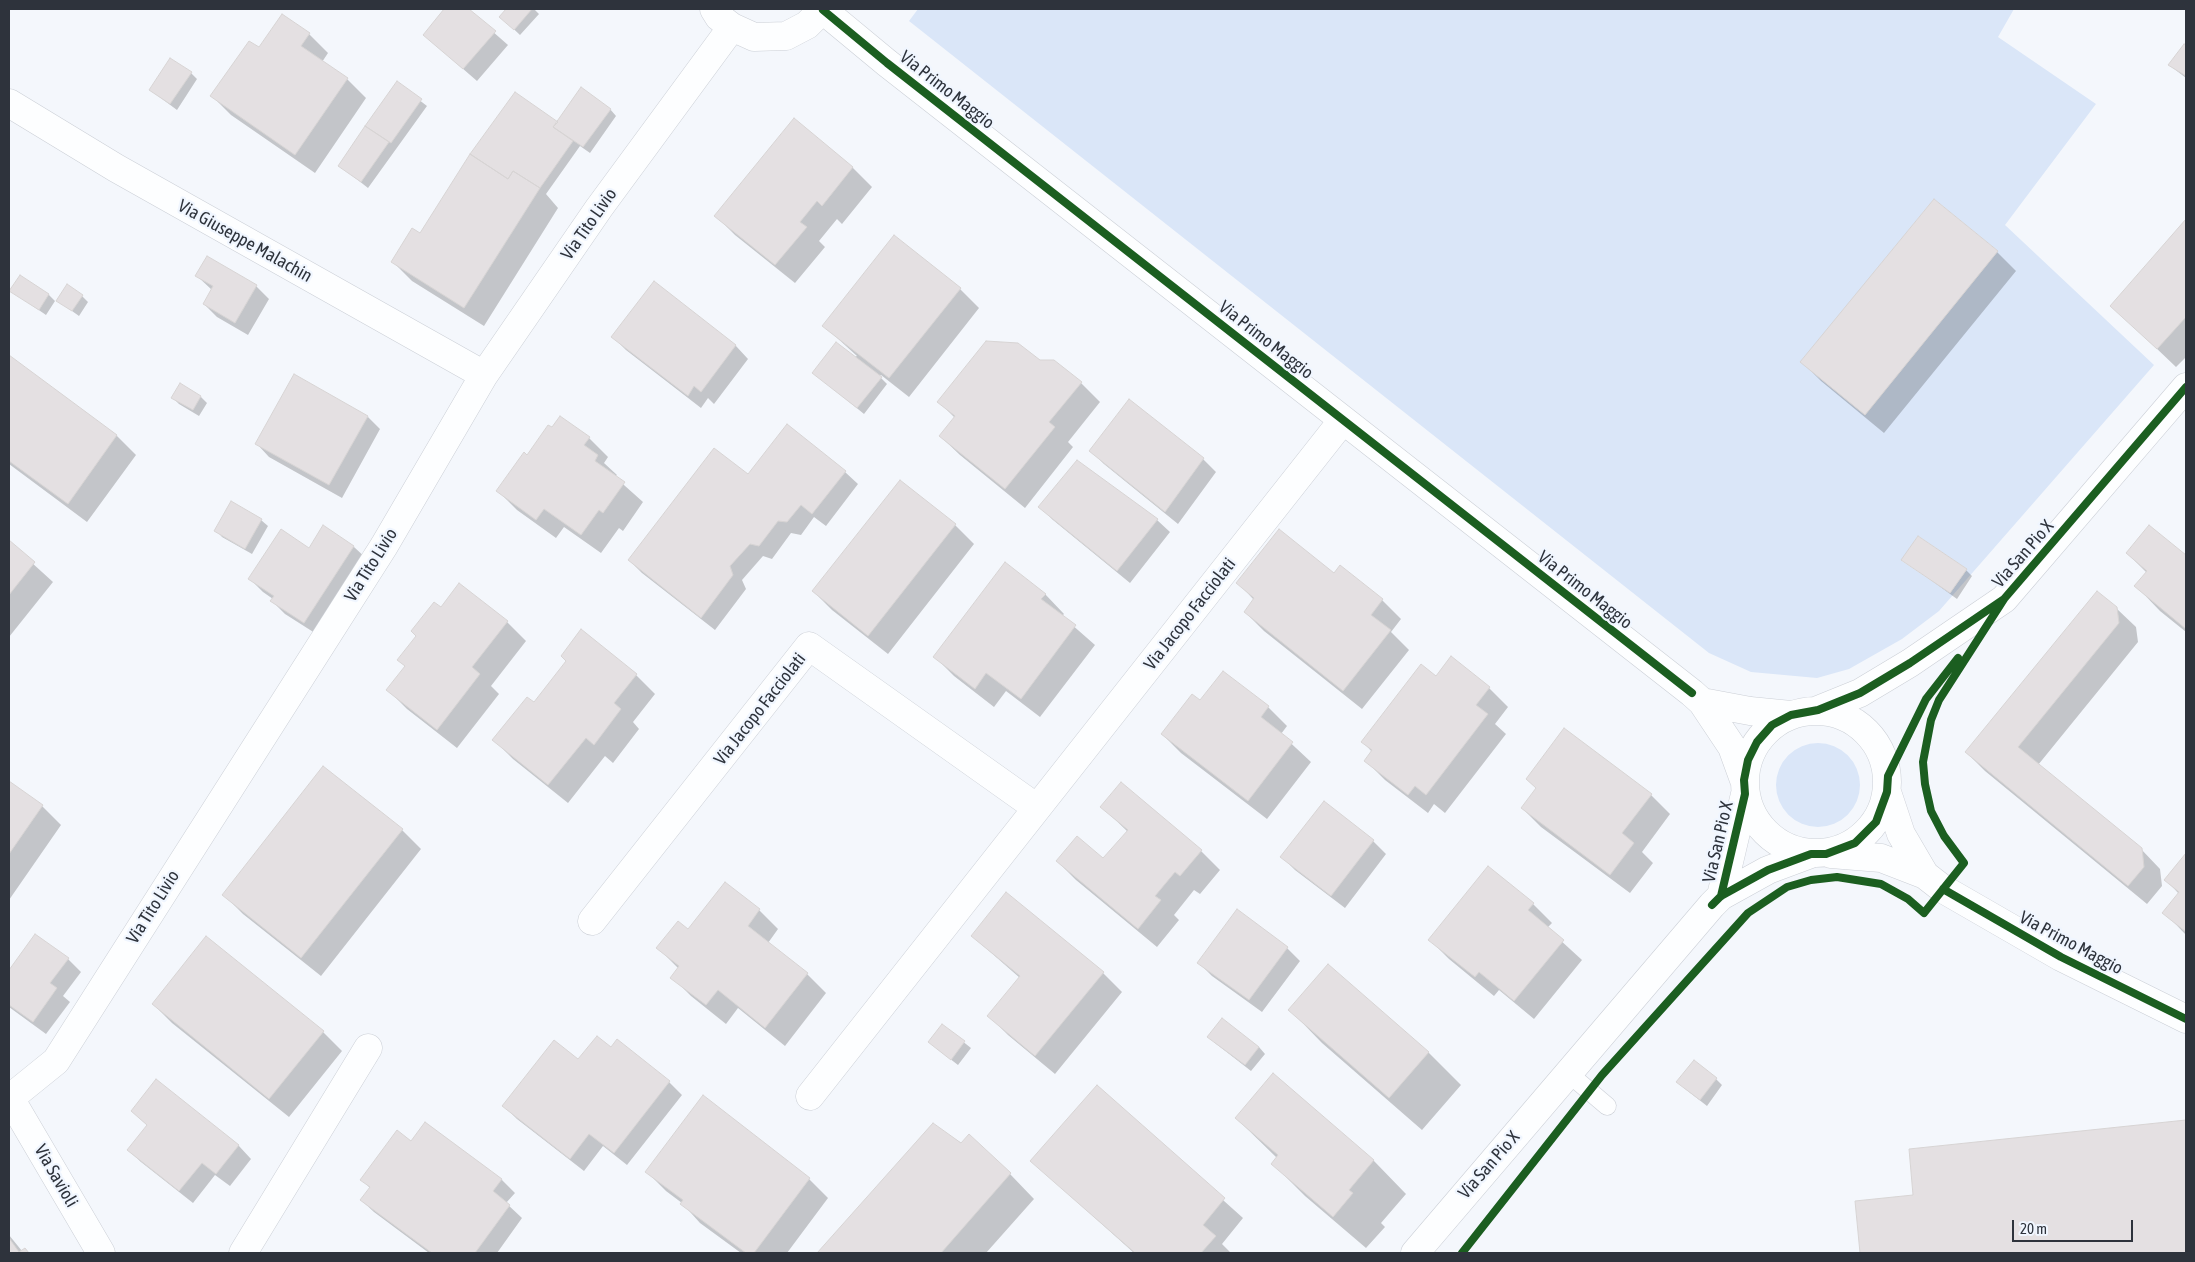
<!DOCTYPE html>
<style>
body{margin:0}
#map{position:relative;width:2195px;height:1262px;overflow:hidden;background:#f4f7fc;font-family:"Asap Condensed",sans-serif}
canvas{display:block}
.frame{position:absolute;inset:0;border:10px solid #2e333c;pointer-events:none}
.scale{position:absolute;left:2012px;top:1220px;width:121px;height:22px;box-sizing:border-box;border:2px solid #2e333c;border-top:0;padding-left:6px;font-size:15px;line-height:18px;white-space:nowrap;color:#2e333c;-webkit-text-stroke:4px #f0f6ff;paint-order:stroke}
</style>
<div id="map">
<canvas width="2195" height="1262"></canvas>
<div class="frame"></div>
<div class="scale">20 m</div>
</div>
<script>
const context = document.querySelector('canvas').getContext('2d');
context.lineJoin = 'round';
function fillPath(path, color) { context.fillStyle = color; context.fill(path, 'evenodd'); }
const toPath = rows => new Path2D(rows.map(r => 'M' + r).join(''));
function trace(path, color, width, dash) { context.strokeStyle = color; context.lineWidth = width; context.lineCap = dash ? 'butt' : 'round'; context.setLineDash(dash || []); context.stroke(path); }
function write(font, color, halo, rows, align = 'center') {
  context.font = font + ' "Asap Condensed",sans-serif'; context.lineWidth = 4.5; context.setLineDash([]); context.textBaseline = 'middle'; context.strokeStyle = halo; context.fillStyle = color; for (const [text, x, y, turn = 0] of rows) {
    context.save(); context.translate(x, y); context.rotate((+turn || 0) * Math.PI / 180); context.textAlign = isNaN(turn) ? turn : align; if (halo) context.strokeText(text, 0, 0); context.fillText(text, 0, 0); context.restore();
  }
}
fillPath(toPath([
 [918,9,2014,9,1998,37,2096,104,2005,225,2154,365,1939,611,1902,639,1849,669,1817,678,1751,672,1709,653,909,21],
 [1934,199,1998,251,1801,362],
 [1918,536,1967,569,1950,593,1902,561],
 '1776 785a42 42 0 1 1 84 0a42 42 0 1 1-84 0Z'
]), '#dae6f8');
fillPath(toPath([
 [446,9,467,9,508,45,477,81,424,35],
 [508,9,534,9,539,14,520,35,501,17],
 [309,34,328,53,322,62,347,79,366,98,315,173,231,115,212,96,259,49],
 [2184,46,2186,47,2186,78,2169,65],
 [191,73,197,79,177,110,150,90],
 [397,83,427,106,368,188,340,166],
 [610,109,616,116,590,153,580,146,546,194,558,208,484,326,412,281,393,262,420,235,471,155,558,124],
 [794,120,853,168,872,187,842,224,837,219,819,241,825,247,795,283,735,235,716,216],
 [1934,200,1997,252,2016,271,1884,433,1821,381,1802,362],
 [2186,221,2186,357,2176,367,2112,306],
 [197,276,256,286,269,299,248,335,217,317,204,304,212,290],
 [20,277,49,295,55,301,46,315,11,291],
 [654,283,736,346,748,359,714,404,708,398,701,408,626,350,613,337],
 [960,289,979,308,909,397,881,375,879,376,887,384,864,414,814,373,857,356,824,326],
 [82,296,88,302,79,316,58,301],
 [9,357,117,436,136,455,87,522,9,464],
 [1040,361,1054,361,1081,383,1100,402,1068,442,1073,447,1025,508,960,455,940,436,955,418,938,401],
 [172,397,201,397,207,403,199,416,179,404],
 [1129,401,1203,459,1216,472,1178,524,1104,464,1091,451],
 [368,417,380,429,342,498,269,457,257,444],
 [560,418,589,438,608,457,604,463,617,475,615,477,643,502,623,531,619,528,601,553,564,527,556,538,517,510,498,491],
 [845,472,858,484,826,526,814,517,801,535,791,533,772,559,763,556,742,580,746,589,715,630,642,573,629,560,748,476],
 [1040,507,1157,520,1170,532,1130,583,1053,520],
 [261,520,268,526,252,554,222,537,216,530],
 [955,525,974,544,888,654,832,610,813,591],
 [2149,526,2186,557,2186,632,2160,611,2136,586,2147,573,2127,553],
 [9,542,53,582,9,637],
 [354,547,367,559,318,635,285,614,272,601,273,599,263,592,250,579,309,549],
 [1903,560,1966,570,1972,576,1957,599],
 [1334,574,1382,600,1401,619,1391,632,1409,650,1362,709,1264,631,1245,612,1254,600,1238,583],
 [1045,594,1064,614,1062,616,1095,645,1040,717,1006,691,994,707,954,676,935,657],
 [2116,608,2136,627,2138,642,2038,765,2141,849,2160,869,2162,886,2147,904,1985,771,1966,752],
 [441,609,507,622,526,641,491,686,499,694,457,748,407,709,388,690,406,667,399,660],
 [568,661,636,675,655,694,633,722,639,729,613,763,605,756,568,803,513,759,494,740,534,704],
 [1436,678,1489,688,1508,707,1495,724,1506,734,1445,813,1434,804,1428,813,1385,780,1366,761,1372,752,1363,742],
 [1201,702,1268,707,1287,726,1281,734,1311,762,1267,819,1181,753,1162,734],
 [1527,779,1651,795,1670,814,1642,852,1653,863,1630,893,1541,827,1522,808,1537,789],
 [9,783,42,806,61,825,9,900],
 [1324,803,1373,841,1386,854,1345,908,1295,870,1282,857],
 [1102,807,1201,851,1220,870,1200,894,1194,890,1174,915,1179,920,1157,947,1076,880,1057,861,1104,860,1128,832],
 [402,830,421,849,321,976,243,914,224,895],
 [2186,855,2186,935,2164,912,2179,894,2166,880],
 [726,884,759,910,778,929,768,943,807,974,826,993,785,1046,738,1008,726,1024,691,996,672,977,679,969,658,948,689,931],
 [1533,904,1552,923,1547,928,1582,960,1534,1019,1499,990,1494,996,1449,959,1430,940],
 [35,935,68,959,81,972,63,996,70,1002,46,1034,9,1007,9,972],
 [972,936,1103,973,1122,992,1055,1074,1008,1035,989,1016,1020,978],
 [1287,948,1300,961,1262,1012,1212,976,1199,963],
 [1329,966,1429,1053,1461,1085,1422,1130,1322,1043,1290,1010],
 [153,1004,323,1032,342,1051,289,1117,172,1023],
 [942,1025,971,1048,958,1065,936,1048],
 [1215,1043,1259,1047,1265,1054,1251,1071],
 [611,1049,669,1082,682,1095,627,1165,603,1146,584,1171,517,1119,504,1106,578,1061],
 [1273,1075,1374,1161,1406,1194,1381,1223,1385,1227,1366,1248,1305,1196,1272,1163,1277,1158,1236,1118],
 [1716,1079,1722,1085,1707,1106,1684,1088],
 [156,1081,239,1146,251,1159,230,1186,215,1175,193,1203,141,1162,128,1150,148,1126,132,1111],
 [1097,1087,1243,1218,1222,1244,1231,1253,1134,1253,1032,1161],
 [2186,1122,2186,1253,1861,1253,1856,1202,1915,1196,1910,1151],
 [426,1123,502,1180,515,1193,506,1203,522,1218,497,1253,429,1253,374,1212,361,1200,370,1188,362,1180,411,1143],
 [933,1125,1010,1174,1034,1199,986,1253,819,1253],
 [647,1172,809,1179,828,1198,787,1253,741,1253,700,1223,682,1203,666,1191],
 [9,1235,22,1251,25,1249,29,1253,9,1253]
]), '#0003');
const building = toPath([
 [444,9,469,9,496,31,463,69,423,35,444,9],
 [506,9,532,9,514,30,499,17,506,9],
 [282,14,310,33,301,46,348,78,295,155,210,96,249,41,259,47,282,14],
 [2184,44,2186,45,2186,76,2168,65,2184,44],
 [170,58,192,72,170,104,149,90,170,58],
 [397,81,422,99,391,143,365,126,397,81],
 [581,87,611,109,583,147,553,127,581,87],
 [515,92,558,122,553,127,573,141,540,188,513,171,508,179,470,154,515,92],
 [794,118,853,167,822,206,817,201,800,222,807,227,775,265,714,216,794,118],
 [365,126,389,142,361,182,338,166,365,126],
 [470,154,508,179,513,171,540,188,464,308,391,262,412,228,420,233,470,154],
 [1934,199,1998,251,1865,415,1800,362,1934,199],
 [2186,219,2186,317,2157,349,2110,306,2186,219],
 [894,235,961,288,889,378,822,326,894,235],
 [207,256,257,285,235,323,203,304,213,286,195,276,207,256],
 [20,275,49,294,39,310,9,291,20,275],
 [654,281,736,345,701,392,694,386,688,396,611,337,654,281],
 [67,284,83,295,72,311,56,301,67,284],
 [986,341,1018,343,1040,360,1054,360,1082,382,1049,422,1055,427,1005,489,939,436,955,416,937,402,986,341],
 [836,342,882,377,857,408,812,373,836,342],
 [9,355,117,435,68,504,9,461,9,355],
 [294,374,368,416,329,485,255,444,294,374],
 [180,383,201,396,193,410,171,398,180,383],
 [1129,399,1204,458,1165,512,1089,451,1129,399],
 [560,416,590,437,584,445,598,455,595,461,625,482,603,513,599,510,581,535,544,509,536,520,496,491,524,452,527,455,548,425,552,427,560,416],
 [787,424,846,471,812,514,801,505,787,522,778,521,759,546,750,544,730,566,733,575,701,618,628,560,714,448,748,474,787,424],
 [1077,460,1158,519,1117,571,1038,507,1077,460],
 [900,480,956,524,868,636,812,591,900,480],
 [231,501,262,519,245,549,214,531,231,501],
 [323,525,354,546,304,623,270,601,274,596,248,579,281,529,309,548,323,525],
 [2149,525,2186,555,2186,629,2134,586,2147,571,2126,553,2149,525],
 [1279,529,1334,573,1340,565,1383,599,1371,615,1391,630,1343,691,1244,612,1254,598,1236,583,1279,529],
 [1918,536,1967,569,1950,593,1901,560,1918,536],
 [9,540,35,562,9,595,9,540],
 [1005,562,1046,594,1041,599,1076,625,1021,699,986,673,975,689,933,657,1005,562],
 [459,583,508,621,472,667,480,674,437,730,386,690,405,666,397,660,416,636,411,631,434,602,441,607,459,583],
 [2097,591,2117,607,2119,623,2018,747,2142,848,2144,867,2128,886,1965,752,2097,591],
 [581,629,637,674,614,703,621,709,594,745,586,738,548,785,492,740,527,697,534,702,566,661,561,656,581,629],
 [1451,656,1490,687,1476,705,1488,714,1426,795,1415,786,1408,795,1364,761,1372,750,1361,742,1421,664,1436,676,1451,656],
 [1223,671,1269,706,1261,717,1293,742,1248,801,1161,734,1192,694,1200,700,1223,671],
 [1564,728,1652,794,1622,833,1634,843,1610,875,1521,808,1536,788,1526,779,1564,728],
 [323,766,403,829,301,958,222,895,323,766],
 [9,781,43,805,9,854,9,781],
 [1121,782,1202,850,1180,876,1175,872,1155,896,1161,900,1138,929,1056,861,1077,836,1103,858,1128,830,1100,807,1121,782],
 [1324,801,1374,840,1331,896,1280,857,1324,801],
 [2186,853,2186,932,2162,913,2179,892,2164,880,2186,853],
 [1488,866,1534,903,1528,910,1564,940,1514,1001,1479,972,1475,977,1428,940,1488,866],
 [725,882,760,909,748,926,808,973,765,1028,718,990,706,1005,670,978,679,966,656,948,678,921,688,929,725,882],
 [1006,892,1104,972,1035,1056,987,1016,1020,976,971,936,1006,892],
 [1237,909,1288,947,1249,1000,1197,963,1237,909],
 [35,934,69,958,50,983,57,988,33,1022,9,1005,9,970,35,934],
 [206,936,324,1031,269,1099,152,1004,206,936],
 [1328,964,1429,1052,1389,1098,1288,1010,1328,964],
 [1222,1018,1259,1047,1245,1065,1207,1037,1222,1018],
 [942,1024,965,1041,951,1060,928,1042,942,1024],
 [597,1036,611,1047,617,1039,670,1081,614,1153,589,1134,570,1159,502,1106,554,1040,578,1059,597,1036],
 [1694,1060,1717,1078,1700,1100,1676,1082,1694,1060],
 [1273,1073,1374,1160,1349,1190,1353,1193,1333,1217,1271,1164,1278,1155,1235,1118,1273,1073],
 [156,1079,239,1145,216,1174,202,1163,179,1191,127,1150,147,1125,131,1111,156,1079],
 [1097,1085,1225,1198,1203,1225,1216,1236,1201,1253,1132,1253,1134,1252,1030,1161,1097,1085],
 [703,1095,810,1178,754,1253,746,1253,680,1204,683,1200,645,1172,703,1095],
 [2186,1120,2186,1253,1860,1253,1855,1201,1913,1195,1909,1149,2186,1120],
 [425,1122,502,1179,493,1191,510,1205,475,1253,432,1253,360,1200,370,1187,360,1180,397,1130,411,1141,425,1122],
 [933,1123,961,1143,969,1134,1011,1173,941,1253,817,1253,933,1123],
 [9,1238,19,1252,25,1248,29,1253,9,1253,9,1238]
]);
fillPath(building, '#e4e0e2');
trace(building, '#d7d4d4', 1);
const lane = toPath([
 [1568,1073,1607,1106]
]);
const street = toPath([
 [714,9,719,17,732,27,754,37,786,36,807,25,823,9],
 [823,10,887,63,1692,693,1702,702,1732,747,1744,780],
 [9,103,116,168,484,375],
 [1702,702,1750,711,1791,715],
 [1818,710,1860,693,1910,663,2004,599,2186,387],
 '1745 782a71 71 0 1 1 142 0a71 71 0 1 1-142 0Z',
 [1887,792,1901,834,1925,875],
 [1831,854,1881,858,1925,875,1943,889,2061,957,2186,1019],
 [1721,896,1745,794],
 [592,921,809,646,1037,808],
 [810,1096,1343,420],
 [10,1098,101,1253],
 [9,1099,56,1061,384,546,484,375,599,208,732,27],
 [243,1253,368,1048],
 [1415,1253,1712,905,1721,896,1768,870,1811,854]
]);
trace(lane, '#cbcfd6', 19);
trace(street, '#cbcfd6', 29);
trace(lane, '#fdfeff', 18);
trace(street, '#fdfeff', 28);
trace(toPath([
 [823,10,887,63,1692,693],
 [1943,889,2061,957,2186,1019],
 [1721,896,1745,794,1744,780,1748,760,1757,742,1772,725,1791,715,1818,710,1860,693,1910,663,2004,599,2186,387],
 [1712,905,1721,896,1768,870,1811,854,1826,854,1855,843,1876,822,1887,792,1888,776,1926,699,1958,658],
 [1462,1253,1602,1075,1748,913,1787,887,1811,880,1837,877,1881,884,1908,899,1924,913,1964,863,1944,836,1931,811,1925,784,1923,762,1931,720,1939,700,2004,599]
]), '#1b5e20', 8);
write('18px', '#2e333c', '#f0f6ff', [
 ["Via Primo Maggio",947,90,38],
 ["Via Tito Livio",589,224,-55],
 ["Via Giuseppe Malachin",245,241,29],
 ["Via Primo Maggio",1266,340,38],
 ["Via San Pio X",2023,554,-49],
 ["Via Tito Livio",371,565,-58],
 ["Via Primo Maggio",1585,590,38],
 ["Via Jacopo Facciolati",1190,614,-52],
 ["Via Jacopo Facciolati",760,709,-52],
 ["Via San Pio X",1718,842,-77],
 ["Via Tito Livio",153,907,-58],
 ["Via Primo Maggio",2071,943,28],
 ["Via San Pio X",1489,1165,-49],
 ["Via Savioli",56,1176,60]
]);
</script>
